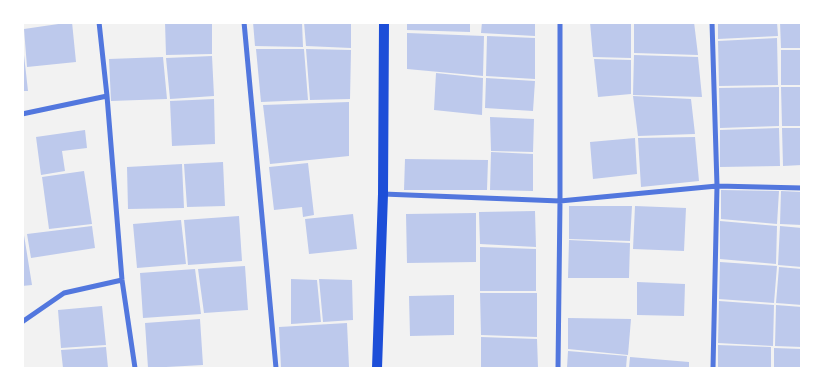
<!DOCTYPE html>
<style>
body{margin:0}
#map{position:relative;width:824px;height:391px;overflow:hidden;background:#f2f2f2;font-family:Cabin,sans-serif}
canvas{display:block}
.frame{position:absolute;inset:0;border:24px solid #fff;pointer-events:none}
</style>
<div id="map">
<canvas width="824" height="391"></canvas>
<div class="frame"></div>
</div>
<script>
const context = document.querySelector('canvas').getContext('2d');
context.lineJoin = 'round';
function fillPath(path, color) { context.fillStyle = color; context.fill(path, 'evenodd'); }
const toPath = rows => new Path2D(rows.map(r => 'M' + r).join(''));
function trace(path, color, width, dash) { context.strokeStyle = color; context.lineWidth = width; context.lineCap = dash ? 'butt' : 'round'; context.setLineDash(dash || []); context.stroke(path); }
fillPath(toPath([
 [72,22,76,62,27,67,24,29],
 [165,22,212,22,212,54,166,55],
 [253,22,302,22,303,47,255,46],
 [304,22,351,22,351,48,306,46],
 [407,22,470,22,470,32,407,30],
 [482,22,535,22,535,36,481,33],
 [590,22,631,22,631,58,593,57],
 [634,22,694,22,698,55,634,53],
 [718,22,777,22,778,36,718,39],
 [780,22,802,22,802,48,781,48],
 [407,33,484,36,483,76,407,69],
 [487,36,535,38,535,79,486,76],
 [777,38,778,85,719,86,718,41],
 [256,49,304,49,308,100,261,102],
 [306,49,351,50,350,99,310,100],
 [781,50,802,50,802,85,781,85],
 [22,55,24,55,28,91,22,91],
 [634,55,698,57,702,97,633,95],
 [212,56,214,96,170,99,166,58],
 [163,57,167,99,111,101,109,59],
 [594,59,631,60,631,94,598,97],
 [436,73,483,78,482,115,434,110],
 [486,78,535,81,533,111,485,108],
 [779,87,779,126,720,128,719,88],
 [781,87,802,87,802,126,782,126],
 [633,96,691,99,695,134,638,136],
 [214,99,215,144,172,146,170,101],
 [349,102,349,156,270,164,263,105],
 [490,117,534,119,533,152,491,151],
 [779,128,780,166,720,167,720,130],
 [782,128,802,128,802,165,783,166],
 [85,130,87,148,62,151,65,171,41,175,36,137],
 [695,137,699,181,641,187,638,138],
 [635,138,637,174,593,179,590,142],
 [491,152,533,154,533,191,490,190],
 [405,159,488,160,487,190,404,190],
 [223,162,225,206,187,207,184,164],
 [308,163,314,215,303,217,302,207,274,210,269,167],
 [182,164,184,208,128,209,127,167],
 [84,171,92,224,49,229,42,177],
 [721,190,779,191,777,224,721,219],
 [781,191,802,192,802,225,780,224],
 [569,206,632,206,630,241,569,239],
 [635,206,686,208,684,251,633,249],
 [535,211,536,247,480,244,479,212],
 [476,213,476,262,407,263,406,214],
 [353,214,357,249,309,254,305,219],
 [239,216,242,261,188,265,184,220],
 [181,220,186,264,137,268,133,224],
 [720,221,777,226,776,264,720,259],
 [92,226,95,248,31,258,27,234],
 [780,226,802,228,802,267,778,265],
 [22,235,24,235,32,285,22,286],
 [569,240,630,243,629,278,568,278],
 [480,247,536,249,536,291,480,291],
 [720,262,777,266,774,303,719,299],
 [245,266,248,310,204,313,198,269],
 [779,267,802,269,802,305,776,303],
 [195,269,201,314,143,318,140,273],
 [291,279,317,280,321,322,291,324],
 [319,279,352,280,353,320,323,322],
 [637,282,685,284,684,316,637,315],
 [480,293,537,293,537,337,481,335],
 [454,295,454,335,410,336,409,296],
 [719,301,774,305,773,346,718,343],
 [776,305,802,307,802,347,775,346],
 [102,306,106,345,61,348,58,310],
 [568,318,631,319,628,355,568,349],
 [200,319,203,365,148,368,145,323],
 [347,323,349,367,281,368,279,327],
 [481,337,537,339,538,368,481,368],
 [718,345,771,347,771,368,718,368],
 [106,347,108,368,63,368,61,350],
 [774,348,802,349,802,368,774,368],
 [568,351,627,356,626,368,567,368],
 [630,357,689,362,689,368,629,368]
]), '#bdc9ec');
trace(toPath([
 [99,22,107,96,122,280,135,368],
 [244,22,276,368],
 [712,22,717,186,713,368],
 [22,114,107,96],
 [383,194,560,201,717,186,802,188],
 [22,322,64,293,122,280],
 [558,368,560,201,560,22]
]), '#5277de', 5);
trace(toPath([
 [377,368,383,194,384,22]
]), '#1d4ed8', 10);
</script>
